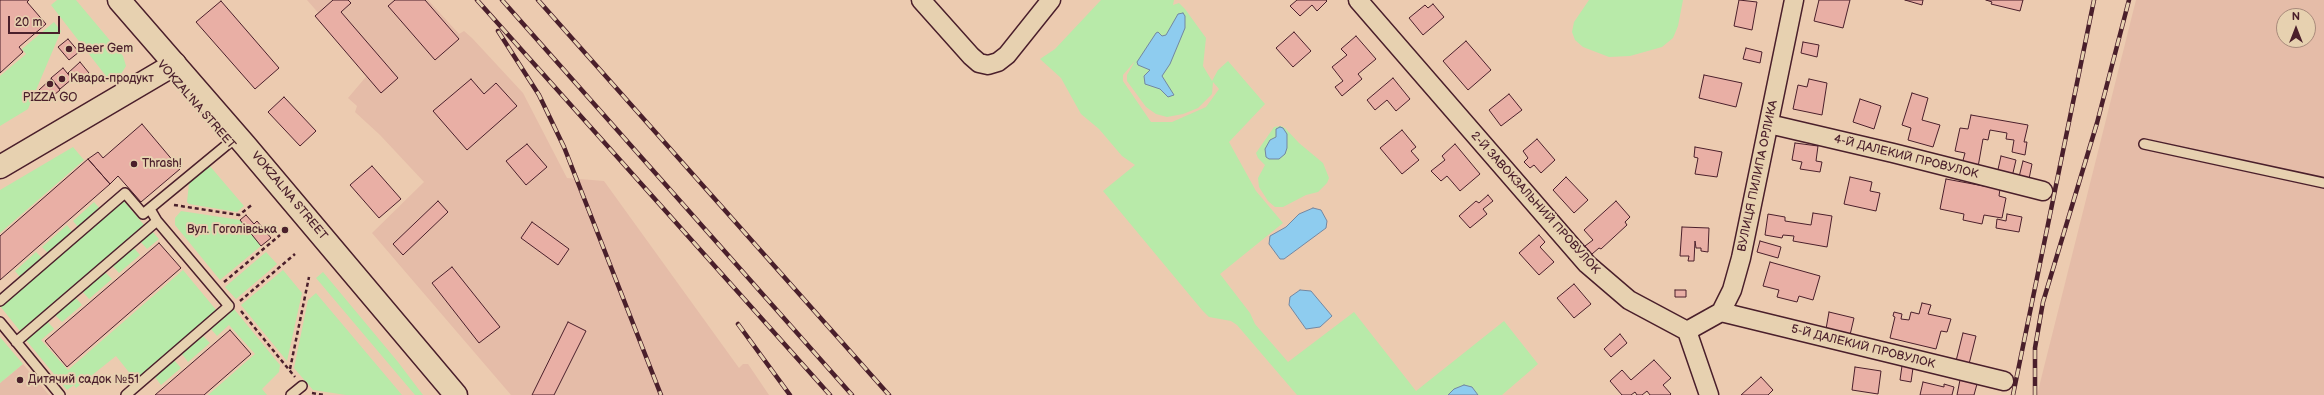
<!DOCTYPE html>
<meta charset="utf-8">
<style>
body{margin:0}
#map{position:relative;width:2324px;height:395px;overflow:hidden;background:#eccbb0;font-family:"Balsamiq Sans",sans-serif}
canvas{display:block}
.north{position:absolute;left:2276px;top:8px;width:40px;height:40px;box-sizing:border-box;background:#e7d1b0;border:1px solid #a88a7b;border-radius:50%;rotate:0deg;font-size:11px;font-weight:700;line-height:16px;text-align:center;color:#4a1f2b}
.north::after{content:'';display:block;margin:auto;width:14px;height:18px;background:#4a1f2b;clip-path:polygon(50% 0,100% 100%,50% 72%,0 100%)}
.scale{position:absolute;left:8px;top:16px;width:52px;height:18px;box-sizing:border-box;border:2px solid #4a1f2b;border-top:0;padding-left:5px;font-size:12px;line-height:14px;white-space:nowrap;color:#4a1f2b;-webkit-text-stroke:3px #e7d1b0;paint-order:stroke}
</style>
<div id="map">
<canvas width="2324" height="395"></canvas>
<div class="north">N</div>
<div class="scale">20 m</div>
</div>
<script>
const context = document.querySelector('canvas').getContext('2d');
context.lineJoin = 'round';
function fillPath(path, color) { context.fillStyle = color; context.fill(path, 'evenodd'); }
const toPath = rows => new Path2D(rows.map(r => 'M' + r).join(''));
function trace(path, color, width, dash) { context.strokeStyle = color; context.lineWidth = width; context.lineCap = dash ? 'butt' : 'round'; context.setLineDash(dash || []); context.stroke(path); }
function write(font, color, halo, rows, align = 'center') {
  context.font = font + ' "Balsamiq Sans",sans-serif'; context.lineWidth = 4; context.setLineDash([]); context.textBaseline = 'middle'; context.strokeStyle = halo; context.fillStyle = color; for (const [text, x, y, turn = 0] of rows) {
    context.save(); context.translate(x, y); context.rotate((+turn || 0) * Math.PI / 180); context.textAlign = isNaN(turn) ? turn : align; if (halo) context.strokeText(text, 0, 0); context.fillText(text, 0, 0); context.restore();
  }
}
fillPath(toPath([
 [307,0,428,0,459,34,464,31,472,38,523,93,567,178,604,181,739,368,743,364,748,364,769,395,511,395,372,233,424,182,380,135,355,112,357,106,348,98,370,72],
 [2136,0,2324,0,2324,395,2037,395],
 [2284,16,2308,16,2308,40,2284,40],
 [23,364,49,395,0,395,0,383]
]), '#e5bca8');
fillPath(toPath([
 [57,0,76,0,123,56,126,66,121,74,109,80,51,5],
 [1101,0,1174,0,1173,5,1179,3,1185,9,1206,38,1203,66,1212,81,1218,70,1228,61,1265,104,1229,142,1256,191,1283,223,1220,274,1250,313,1255,324,1288,362,1354,312,1416,391,1504,321,1538,364,1502,395,1297,395,1237,325,1231,321,1209,317,1202,310,1103,191,1135,165,1122,156,1099,129,1081,114,1061,78,1040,59,1055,49],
 [1135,61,1127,75,1127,81,1146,107,1156,114,1167,117,1183,114,1198,108,1212,94,1213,82,1219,89,1206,107,1172,122,1151,122,1123,81,1123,75],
 [1589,0,1683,0,1678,26,1673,38,1662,47,1630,56,1609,57,1583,47,1575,40,1572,32,1574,22],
 [54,22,61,31,28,109,0,126,0,76,26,54,22,49],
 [1281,126,1285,128,1299,143,1323,163,1329,178,1327,183,1318,192,1306,195,1283,207,1275,207,1268,201,1259,187,1258,178,1265,165,1258,158,1256,153,1274,127],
 [73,147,84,160,0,233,0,190],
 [209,165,244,206,237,212,189,204,187,202,189,183],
 [123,200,144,225,20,331,0,306],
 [94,202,101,210,79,228,73,221],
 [181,211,240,220,261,246,220,280,175,225,175,218],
 [67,225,73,233,49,254,42,247],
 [152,231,159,239,147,249,140,241],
 [133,247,140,255,119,273,112,265],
 [36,252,43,259,21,278,15,271],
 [266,252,277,264,236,299,225,287],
 [183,270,217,311,136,381,116,356,76,388,74,385,67,390,26,340,48,322,54,329,41,340,68,370],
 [283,270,302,293,287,361,241,305],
 [105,272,112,279,89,299,82,291],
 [323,272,398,362,423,395,415,395,316,278],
 [316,293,402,395,346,395,313,390,294,368,308,300],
 [75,297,82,305,62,322,55,315],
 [234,309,280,365,279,372,262,389,267,395,208,395,255,354,229,325,217,336,211,329],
 [203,336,210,343,188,362,182,354],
 [0,337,23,364,0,383],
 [174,360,181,368,161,385,155,377]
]), '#b8eaa9');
const water = toPath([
 [1183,13,1185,16,1185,28,1170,64,1162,76,1174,95,1168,97,1160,89,1145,84,1144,76,1150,70,1138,65,1137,62,1156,33,1158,32,1162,36,1166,35,1178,14,1183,13],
 [1280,127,1283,128,1287,134,1287,148,1285,154,1279,159,1269,159,1266,157,1265,149,1270,140,1276,137,1276,129,1280,127],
 [1313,208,1321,210,1327,221,1326,228,1284,259,1280,259,1269,244,1270,236,1286,227,1299,214,1313,208],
 [1300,290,1311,291,1332,316,1320,327,1306,329,1289,305,1290,297,1300,290],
 [1464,385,1472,387,1478,395,1448,395,1454,389,1464,385]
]);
fillPath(water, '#8eccef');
trace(water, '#7387a1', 1);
const building = toPath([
 [0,0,29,0,27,2,46,24,19,47,23,52,0,73,0,0],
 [333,0,348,0,351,3,341,12,398,78,381,93,315,16,333,0],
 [395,0,425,0,459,39,435,60,388,6,395,0],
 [1297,0,1326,0,1327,1,1317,11,1312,5,1300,16,1290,6,1297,0],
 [1739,0,1757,2,1752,30,1734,26,1739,0],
 [1819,0,1850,0,1843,28,1814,21,1819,0],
 [1905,0,1923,0,1922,5,1905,0],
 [1986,0,2023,0,2020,11,1991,4,1992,2,1986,0],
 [221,1,279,68,255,89,196,22,221,1],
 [1433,4,1444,17,1423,35,1409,18,1425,5,1428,8,1433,4],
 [1294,32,1311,51,1293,67,1276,48,1294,32],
 [1356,36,1376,59,1358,74,1362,79,1342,96,1335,87,1343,81,1332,67,1347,55,1341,49,1356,36],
 [68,39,79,52,69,60,58,47,68,39],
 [1466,41,1491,70,1468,90,1443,61,1466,41],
 [1803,42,1819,45,1817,57,1801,53,1803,42],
 [1746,48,1762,52,1760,63,1743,59,1746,48],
 [80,62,89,73,77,83,68,73,80,62],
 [63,68,72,79,60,89,51,78,63,68],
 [1704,75,1742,83,1736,107,1699,98,1704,75],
 [1393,78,1410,99,1396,111,1387,100,1375,110,1367,100,1393,78],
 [51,79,60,90,48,100,39,90,51,79],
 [471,79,484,94,496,83,517,106,467,150,433,111,471,79],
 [1809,79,1827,83,1822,115,1793,109,1798,85,1807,87,1809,79],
 [1912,93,1928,98,1922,120,1940,125,1933,147,1908,140,1911,128,1902,125,1912,93],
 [1509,94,1522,110,1501,126,1489,110,1509,94],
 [284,97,316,131,300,146,268,112,284,97],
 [1860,99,1881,106,1874,129,1853,122,1860,99],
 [1971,115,2028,125,2024,142,2027,142,2025,155,2012,152,2014,140,2006,139,2007,133,1990,130,1988,140,1983,139,1978,167,1962,164,1965,153,1955,151,1960,128,1968,129,1971,115],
 [142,124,180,169,141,202,118,176,110,184,88,159,98,152,103,158,142,124],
 [1402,130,1416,147,1411,151,1419,160,1402,174,1380,148,1402,130],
 [1537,139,1555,160,1541,173,1534,165,1530,168,1524,162,1528,158,1523,151,1537,139],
 [1795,143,1818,146,1816,161,1822,162,1820,172,1800,169,1802,162,1792,160,1795,143],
 [527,144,547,167,526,185,506,161,527,144],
 [1455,144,1480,174,1460,191,1447,176,1441,181,1431,171,1445,160,1442,156,1455,144],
 [1695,147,1722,152,1717,177,1695,174,1698,158,1694,157,1695,147],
 [2001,156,2016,160,2012,177,1997,174,2001,156],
 [88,159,110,184,0,280,0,236,88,159],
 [2023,161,2032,164,2029,179,2019,177,2023,161],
 [372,166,401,199,379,218,350,185,372,166],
 [1566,177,1588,200,1574,213,1553,190,1566,177],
 [1850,177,1872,182,1870,191,1880,193,1876,211,1844,204,1850,177],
 [1946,179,2000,189,1999,196,2006,198,2002,218,1984,215,1982,224,1963,220,1964,214,1940,209,1946,179],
 [1488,195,1493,201,1483,209,1487,214,1470,228,1459,216,1476,201,1479,203,1488,195],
 [438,201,448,212,403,255,393,244,438,201],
 [1616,201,1630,217,1625,222,1627,225,1601,249,1599,248,1592,254,1585,246,1593,240,1584,230,1616,201],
 [1813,213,1832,216,1827,247,1793,241,1794,236,1783,235,1782,238,1765,235,1768,214,1785,217,1785,221,1811,225,1813,213],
 [2007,214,2022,217,2019,232,1996,228,1997,219,2006,221,2007,214],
 [246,215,254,224,257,221,271,238,261,246,240,220,246,215],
 [532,222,569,249,558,265,521,238,532,222],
 [1682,227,1709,228,1708,252,1701,251,1701,248,1696,248,1695,241,1694,261,1688,261,1689,256,1680,256,1682,227],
 [1539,235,1545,242,1540,247,1554,262,1539,275,1519,253,1539,235],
 [1760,241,1781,247,1778,258,1757,252,1760,241],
 [159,243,181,268,67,367,45,341,159,243],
 [1770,262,1820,276,1813,300,1799,296,1797,302,1777,297,1779,290,1763,286,1770,262],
 [452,267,500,327,479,343,432,283,452,267],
 [1574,284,1591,304,1574,318,1557,298,1574,284],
 [1675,290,1686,290,1686,297,1675,297,1675,290],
 [1922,303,1931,305,1928,314,1951,319,1947,332,1941,331,1936,349,1890,338,1895,317,1893,316,1894,312,1902,314,1901,319,1909,320,1911,312,1919,314,1922,303],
 [1829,312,1854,318,1850,335,1826,329,1829,312],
 [568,322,586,331,554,395,532,395,568,322],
 [230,330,251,354,204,395,155,395,230,330],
 [1963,333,1976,336,1969,364,1956,361,1963,333],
 [1620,334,1627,343,1611,357,1604,349,1620,334],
 [1654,360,1671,378,1663,385,1671,394,1670,395,1650,395,1647,391,1642,395,1637,395,1635,392,1631,395,1622,395,1610,381,1622,370,1631,380,1654,360],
 [1902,366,1913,368,1911,382,1900,380,1902,366],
 [1855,367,1881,371,1878,394,1852,390,1855,367],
 [1761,377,1773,390,1768,395,1741,395,1761,377],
 [1960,380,1977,384,1974,395,1957,395,1960,380],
 [1923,382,1944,387,1944,384,1954,387,1952,395,1920,395,1923,382]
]);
fillPath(building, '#e9afa5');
trace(building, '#4a1f2b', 1);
const service = toPath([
 [2144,144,2324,183],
 [0,301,125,193,143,214,229,143],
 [0,322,60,395],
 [16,342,157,221],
 [126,395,229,306,157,221,150,209],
 [291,395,302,386]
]);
const minor = toPath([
 [921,0,971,56,979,63,988,65,998,62,1007,55,1051,0],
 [1358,0,1587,264,1629,300,1687,331,1709,395],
 [1769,124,1893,153,2043,191],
 [1721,312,2004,381],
 [1687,331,1721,312,1732,290,1741,258,1794,0]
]);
const tertiary = toPath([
 [0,167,175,64]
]);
const secondary = toPath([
 [119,0,245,145,456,395]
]);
trace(service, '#4a1f2b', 12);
trace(minor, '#4a1f2b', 21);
trace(tertiary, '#4a1f2b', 25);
trace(secondary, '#4a1f2b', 25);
trace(toPath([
 [174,205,239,215,253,204],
 [224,282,280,235],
 [240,301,295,254],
 [241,311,295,377],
 [290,369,309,277],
 [312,393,324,395]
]), '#4a1f2b', 2.5, [4, 3]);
trace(service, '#e7d1b0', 9);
trace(minor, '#e7d1b0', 18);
trace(tertiary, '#e7d1b0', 22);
trace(secondary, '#e7d1b0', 22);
const rail = toPath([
 [477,0,830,395],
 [502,0,852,395],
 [538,0,889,395],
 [498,31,539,95,564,147,661,395],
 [738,324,790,395],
 [2013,395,2094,0],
 [2035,395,2035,348,2043,302,2097,123,2129,0]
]);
trace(rail, '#4a1f2b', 4.5);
trace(rail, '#e7d1b0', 3, [9]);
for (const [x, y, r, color] of [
 [69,49,4,"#4a1f2b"],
 [62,79,4,"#4a1f2b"],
 [50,84,4,"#4a1f2b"],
 [134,164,4,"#4a1f2b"],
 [285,230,4,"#4a1f2b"],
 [20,380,4,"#4a1f2b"]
]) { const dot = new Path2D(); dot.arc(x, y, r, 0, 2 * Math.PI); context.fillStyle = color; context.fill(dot); trace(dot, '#e7d1b0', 1.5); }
write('12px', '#4a1f2b', '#e7d1b0', [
 ["Beer Gem",77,49],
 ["Квара-продукт",70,79],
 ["PIZZA GO",50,98,"center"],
 ["Thrash!",142,164],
 ["Вул. Гоголівська",277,230,"right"],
 ["Дитячий садок №51",28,380]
], 'left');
write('12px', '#4a1f2b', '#e7d1b0', [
 ["VOKZAL'NA STREET",196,105,49],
 ["4-Й ДАЛЕКИЙ ПРОВУЛОК",1906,157,14],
 ["ВУЛИЦЯ ПИЛИПА ОРЛИКА",1758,176,-78],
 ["VOKZALNA STREET",289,196,50],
 ["2-Й ЗАВОКЗАЛЬНИЙ ПРОВУЛОК",1535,203,48],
 ["5-Й ДАЛЕКИЙ ПРОВУЛОК",1863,347,14]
]);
</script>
